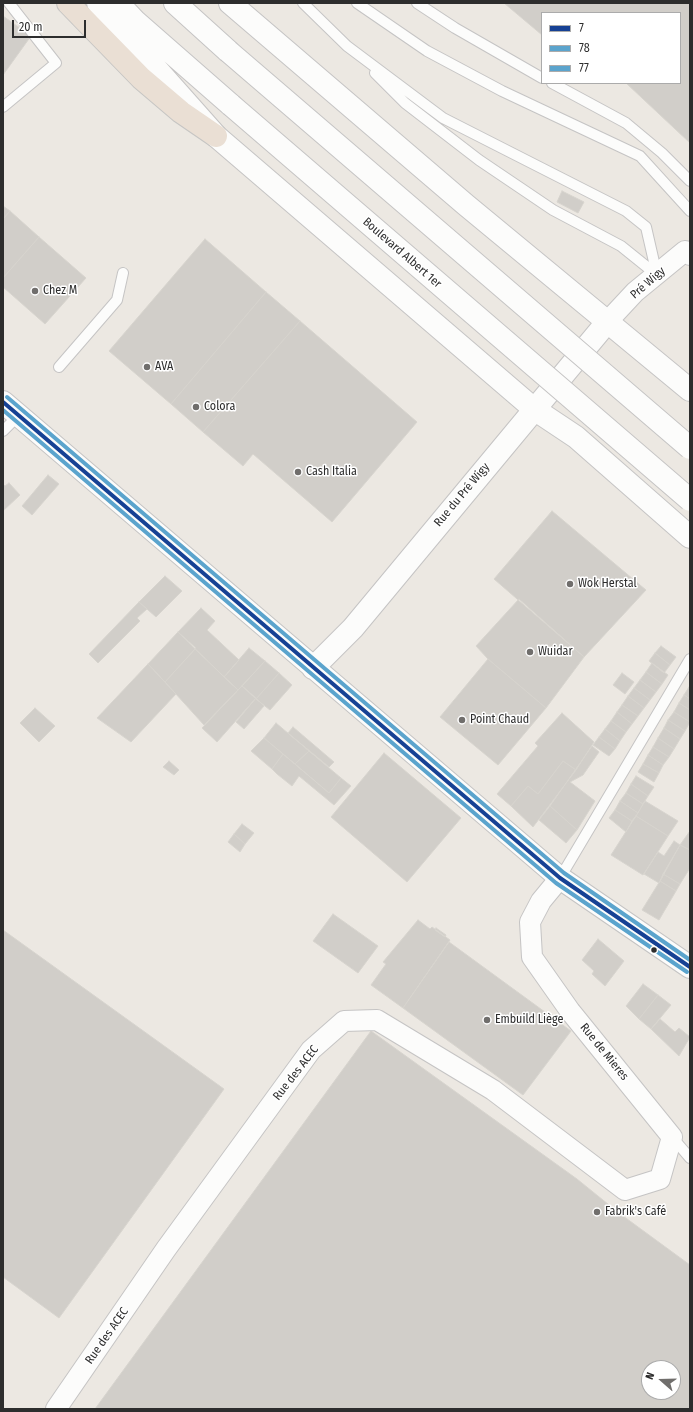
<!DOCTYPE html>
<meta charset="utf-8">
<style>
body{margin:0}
#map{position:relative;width:693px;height:1412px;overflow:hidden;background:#ece8e2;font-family:"Fira Sans Condensed",sans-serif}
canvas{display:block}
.frame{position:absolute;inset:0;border:4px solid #2d2d2d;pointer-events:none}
.legend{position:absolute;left:541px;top:12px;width:140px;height:72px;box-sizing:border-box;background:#fff;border:1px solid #ababab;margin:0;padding:5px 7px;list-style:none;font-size:12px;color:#2d2d2d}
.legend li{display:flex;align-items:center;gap:8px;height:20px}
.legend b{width:20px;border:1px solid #ababab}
.north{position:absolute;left:641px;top:1360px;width:40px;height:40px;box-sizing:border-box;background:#fff;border:1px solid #ababab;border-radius:50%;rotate:290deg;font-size:11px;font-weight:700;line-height:16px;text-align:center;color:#2d2d2d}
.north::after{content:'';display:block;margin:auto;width:14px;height:18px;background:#706e6c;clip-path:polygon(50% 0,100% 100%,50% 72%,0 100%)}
.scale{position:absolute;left:12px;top:20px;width:74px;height:18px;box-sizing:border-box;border:2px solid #2d2d2d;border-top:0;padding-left:5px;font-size:12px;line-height:14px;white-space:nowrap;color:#2d2d2d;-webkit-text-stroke:3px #fff;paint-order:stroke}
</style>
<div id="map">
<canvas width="693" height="1412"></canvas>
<div class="frame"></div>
<ul class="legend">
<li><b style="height:5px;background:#164194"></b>7</li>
<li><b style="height:5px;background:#5ba4cd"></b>78</li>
<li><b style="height:5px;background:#5ba4cd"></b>77</li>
</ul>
<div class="north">N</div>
<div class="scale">20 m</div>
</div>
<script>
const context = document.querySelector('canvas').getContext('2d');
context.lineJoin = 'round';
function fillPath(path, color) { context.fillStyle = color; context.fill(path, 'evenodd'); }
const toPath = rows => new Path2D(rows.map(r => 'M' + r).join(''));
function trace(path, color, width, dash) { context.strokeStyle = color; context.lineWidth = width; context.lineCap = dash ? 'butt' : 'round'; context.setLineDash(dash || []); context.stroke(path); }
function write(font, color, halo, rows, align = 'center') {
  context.font = font + ' "Fira Sans Condensed",sans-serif'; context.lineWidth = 3; context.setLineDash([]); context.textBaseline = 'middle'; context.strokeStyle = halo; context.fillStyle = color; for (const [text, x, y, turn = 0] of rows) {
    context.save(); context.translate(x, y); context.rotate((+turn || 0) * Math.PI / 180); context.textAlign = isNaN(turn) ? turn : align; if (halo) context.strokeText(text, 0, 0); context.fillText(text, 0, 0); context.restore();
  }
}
const building = toPath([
 [504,3,690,3,690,143,626,83,680,83,680,13,542,13,542,35,504,3],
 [3,16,31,36,3,75,3,16],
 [562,191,584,202,578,213,557,202,562,191],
 [3,206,10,211,3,219,3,206],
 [10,211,39,237,3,278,3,219,10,211],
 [39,237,86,278,45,324,3,287,3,278,39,237],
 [205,239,266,292,171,404,109,351,205,239],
 [266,292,300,321,203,432,171,404,266,292],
 [300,321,417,422,332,522,253,454,243,466,203,432,300,321],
 [48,475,59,484,32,515,22,506,48,475],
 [9,483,20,495,3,511,3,484,5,486,9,483],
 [552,511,646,590,584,657,494,579,552,511],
 [165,576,182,591,156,617,139,602,165,576],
 [519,599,584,657,546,708,488,659,476,646,519,599],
 [139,602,147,609,137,618,140,621,98,663,89,654,139,602],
 [201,608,215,621,207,630,239,660,224,677,178,632,201,608],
 [178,632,196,648,165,682,148,664,178,632],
 [661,646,676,657,670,665,655,653,661,646],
 [249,648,265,661,238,690,224,677,249,648],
 [195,649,238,690,204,725,165,682,195,649],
 [655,653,670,665,664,673,649,661,655,653],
 [488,659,546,708,498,765,440,717,488,659],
 [265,661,279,673,256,699,242,686,265,661],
 [652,663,668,675,662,684,646,672,652,663],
 [148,664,176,694,131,742,97,718,148,664],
 [646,672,662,684,656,692,640,680,646,672],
 [279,673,292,685,270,710,256,699,279,673],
 [622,673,634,682,625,694,613,685,622,673],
 [640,680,656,692,650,700,634,688,640,680],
 [242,686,256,698,217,742,202,728,242,686],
 [689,687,690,687,690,699,684,695,689,687],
 [634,688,650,700,644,708,628,696,634,688],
 [684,695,690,699,690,710,679,703,684,695],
 [628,696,644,708,638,716,622,705,628,696],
 [256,698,264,706,244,729,236,722,256,698],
 [679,703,690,710,690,722,674,712,679,703],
 [622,705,638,716,632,724,617,712,622,705],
 [35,708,55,726,39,742,20,723,35,708],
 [617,712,632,724,626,732,611,721,617,712],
 [674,712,690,722,685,731,668,720,674,712],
 [562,713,594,742,576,770,563,761,538,794,528,786,511,806,497,794,538,746,535,743,562,713],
 [668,720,685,731,680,739,664,728,668,720],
 [611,721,626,732,620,741,605,729,611,721],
 [276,723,309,751,295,764,264,738,276,723],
 [293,727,334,762,329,767,288,733,293,727],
 [664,728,680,739,674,749,658,738,664,728],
 [605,729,620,741,615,749,599,737,605,729],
 [599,737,615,749,609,756,593,745,599,737],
 [264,738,283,754,272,769,251,751,264,738],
 [658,738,674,749,669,757,653,747,658,738],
 [592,746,599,752,583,775,570,782,595,801,577,830,550,806,592,746],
 [653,747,669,757,663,765,648,755,653,747],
 [309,751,341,778,329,793,295,764,309,751],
 [384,753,461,818,407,882,331,817,384,753],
 [283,754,329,793,341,778,351,786,334,805,299,776,292,786,277,774,272,769,283,754],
 [648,755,663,765,659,773,643,764,648,755],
 [169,761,179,770,174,775,163,767,169,761],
 [563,761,576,770,533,827,511,806,528,786,538,794,563,761],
 [643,764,659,773,654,782,638,772,643,764],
 [636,776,654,787,648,796,631,784,636,776],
 [631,784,648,796,643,804,626,793,631,784],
 [626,793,643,804,638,813,620,801,626,793],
 [620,801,638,813,632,821,615,810,620,801],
 [645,801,678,821,668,836,636,816,645,801],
 [550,806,577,830,566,843,539,820,550,806],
 [615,810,632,821,626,832,609,818,615,810],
 [636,816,668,836,643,875,611,855,636,816],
 [242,824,254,833,245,844,234,834,242,824],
 [690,831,690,850,680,845,690,831],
 [234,834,245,844,240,852,228,842,234,834],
 [674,841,680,845,659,883,644,874,658,852,664,856,674,841],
 [680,845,690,850,690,868,680,884,663,874,680,845],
 [663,874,680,884,676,891,660,881,663,874],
 [660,881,676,891,659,920,642,910,660,881],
 [333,914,378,946,358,973,313,941,333,914],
 [418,920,430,929,432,927,450,940,403,1008,371,985,386,964,383,962,418,920],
 [436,928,446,935,445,937,435,930,436,928],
 [3,930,224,1089,59,1318,3,1277,3,930],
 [598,939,624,961,605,986,592,974,594,971,582,960,598,939],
 [449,942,571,1031,523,1095,403,1008,449,942],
 [643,984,658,995,639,1019,626,1006,643,984],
 [658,995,671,1005,651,1029,639,1019,658,995],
 [660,1019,675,1032,679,1028,690,1037,679,1056,651,1029,660,1019],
 [371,1031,577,1179,619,1213,690,1265,690,1409,95,1409,371,1031],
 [649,1368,673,1368,673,1392,649,1392,649,1368]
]);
fillPath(building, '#d1cec9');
trace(building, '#d7d4ce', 1);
const lane = toPath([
 [303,3,347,46,443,118,626,211,646,227,657,275],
 [357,3,427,51,502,91,640,156,690,211],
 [417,3,455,28,542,78],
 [375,73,405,103,479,160,553,210,621,246,657,275],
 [552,83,626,123,662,153,690,181],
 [3,107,56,63,9,3],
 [59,367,117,300,123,273],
 [3,431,19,415],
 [560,878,690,659],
 [672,1137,690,1158]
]);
const street = toPath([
 [608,321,635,292,685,251,690,255],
 [56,1409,166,1249,311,1050,344,1021,377,1020,493,1090,625,1190,660,1179,672,1137,570,1011,532,957,530,922,541,901,560,878]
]);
const secondary = toPath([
 [98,3,216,136,534,409,576,437,690,537],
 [118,3,135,21,231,105],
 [175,3,228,51],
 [230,3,466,205,690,390],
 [3,402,560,878,690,967],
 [313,668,353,628,608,321]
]);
const highway = toPath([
 [68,3,141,78,181,112,216,136]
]);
trace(lane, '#c5c4c4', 12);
trace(street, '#c5c4c4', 22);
trace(secondary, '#c5c4c4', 24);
trace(highway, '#c6c5c3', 24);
trace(lane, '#fcfcfb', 10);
trace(street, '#fcfcfb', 20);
trace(secondary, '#fcfcfb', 22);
trace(highway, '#eadfd4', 22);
const secondaryBridge = toPath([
 [228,51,690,448],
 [231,105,690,500]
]);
trace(secondaryBridge, '#c5c4c4', 24, []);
trace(secondaryBridge, '#fcfcfb', 22);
trace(toPath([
 [3,402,560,878,690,967]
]), '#164194', 4);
trace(toPath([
 [3,410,556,883,687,972]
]), '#5ba4cd', 4);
trace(toPath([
 [7,397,564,873,690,960]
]), '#5ba4cd', 4);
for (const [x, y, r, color] of [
 [35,291,4,"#706e6c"],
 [147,367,4,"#706e6c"],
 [196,407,4,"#706e6c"],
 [298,472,4,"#706e6c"],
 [570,584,4,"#706e6c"],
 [530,652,4,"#706e6c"],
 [462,720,4,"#706e6c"],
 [654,950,3.5,"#2d2d2d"],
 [487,1020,4,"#706e6c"],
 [597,1212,4,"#706e6c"]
]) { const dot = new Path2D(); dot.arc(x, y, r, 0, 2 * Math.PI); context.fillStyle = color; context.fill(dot); trace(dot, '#fff', 1.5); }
write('12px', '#2d2d2d', '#fff', [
 ["Boulevard Albert 1er",402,253,41],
 ["Pré Wigy",648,283,-41],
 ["Rue du Pré Wigy",462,495,-50],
 ["Rue de Mieres",604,1052,51],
 ["Rue des ACEC",296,1073,-52],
 ["Rue des ACEC",107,1336,-55]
]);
write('12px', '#2d2d2d', '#fff', [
 ["Chez M",43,291],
 ["AVA",155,367],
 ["Colora",204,407],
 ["Cash Italia",306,472],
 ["Wok Herstal",578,584],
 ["Wuidar",538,652],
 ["Point Chaud",470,720],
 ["Embuild Liège",495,1020],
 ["Fabrik's Café",605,1212]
], 'left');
</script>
